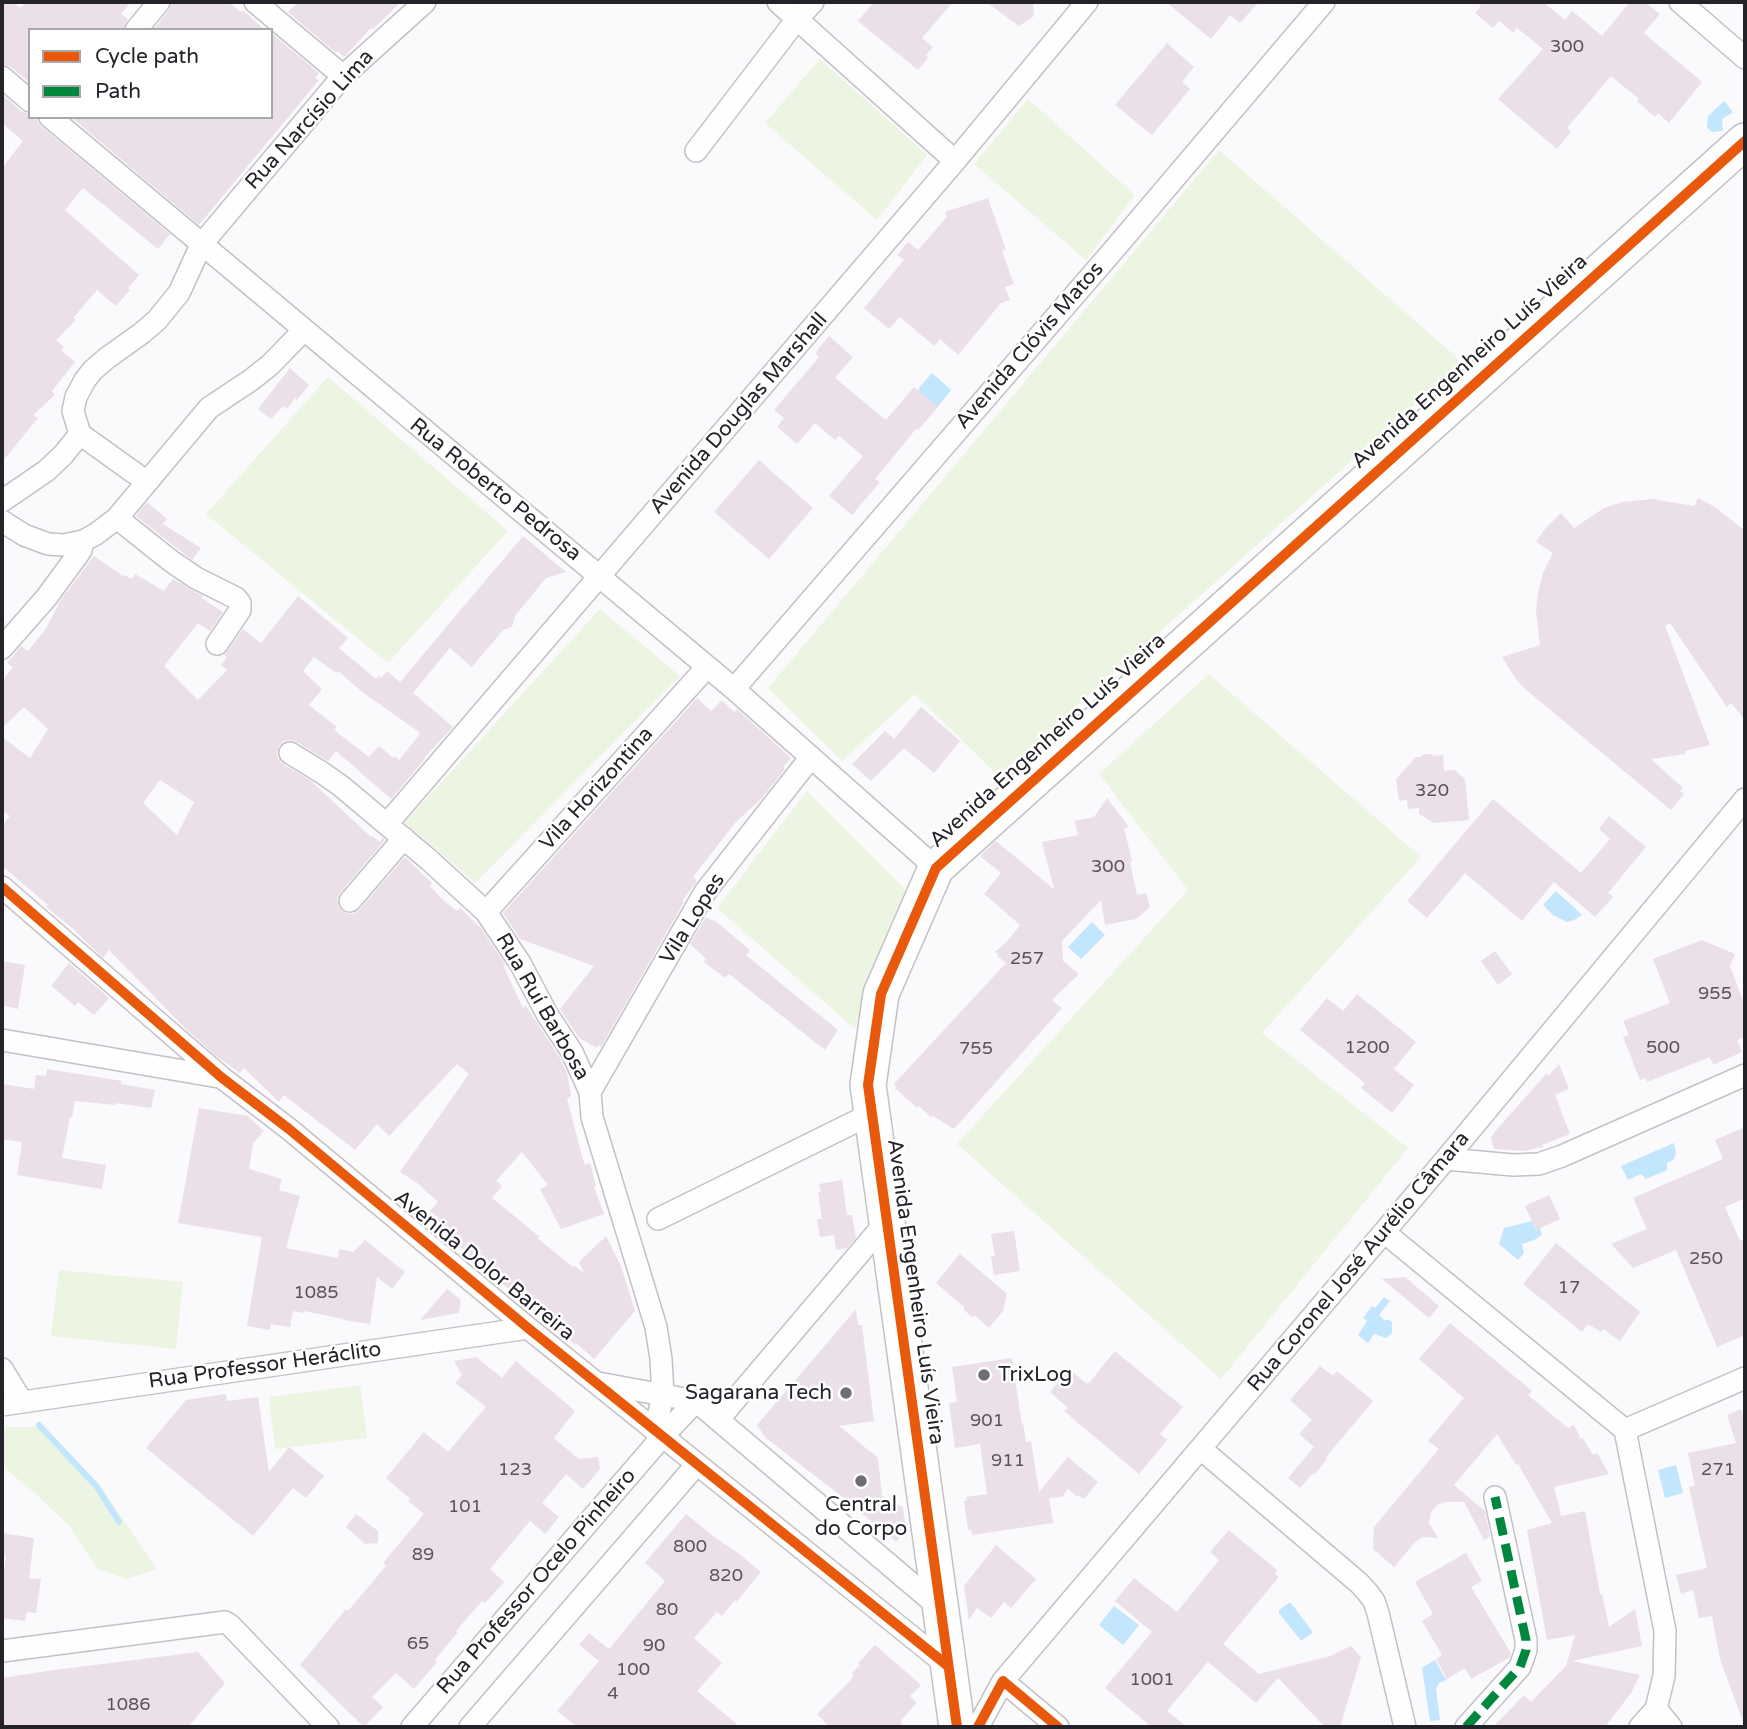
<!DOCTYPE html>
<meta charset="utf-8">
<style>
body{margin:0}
#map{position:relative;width:1747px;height:1729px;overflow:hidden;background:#faf9fc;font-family:"Varela Round",sans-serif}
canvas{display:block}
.frame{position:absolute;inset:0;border:4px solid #26222a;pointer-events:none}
.legend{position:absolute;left:28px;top:28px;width:245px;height:91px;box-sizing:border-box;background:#fff;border:2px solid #a8a7aa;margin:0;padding:9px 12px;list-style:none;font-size:21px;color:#26222a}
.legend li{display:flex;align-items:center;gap:14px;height:35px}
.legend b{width:35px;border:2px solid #a8a7aa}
</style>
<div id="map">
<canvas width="1747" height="1729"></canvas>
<div class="frame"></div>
<ul class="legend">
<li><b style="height:9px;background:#e8590c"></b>Cycle path</li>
<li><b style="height:9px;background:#00873e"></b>Path</li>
</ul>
</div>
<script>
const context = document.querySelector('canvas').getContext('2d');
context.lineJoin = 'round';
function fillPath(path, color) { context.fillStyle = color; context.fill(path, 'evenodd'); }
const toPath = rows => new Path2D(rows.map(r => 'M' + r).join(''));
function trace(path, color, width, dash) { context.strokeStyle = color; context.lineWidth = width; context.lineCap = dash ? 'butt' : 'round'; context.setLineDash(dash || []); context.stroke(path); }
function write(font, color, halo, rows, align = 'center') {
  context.font = font + ' "Varela Round",sans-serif'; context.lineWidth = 5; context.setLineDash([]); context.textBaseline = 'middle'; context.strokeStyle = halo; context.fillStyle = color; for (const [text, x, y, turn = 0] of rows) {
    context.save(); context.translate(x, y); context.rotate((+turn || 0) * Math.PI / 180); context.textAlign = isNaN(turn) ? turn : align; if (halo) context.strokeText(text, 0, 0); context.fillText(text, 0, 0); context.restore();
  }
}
fillPath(toPath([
 [820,59,927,155,877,220,765,123],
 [1028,99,1135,195,1086,260,974,164],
 [1219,150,1462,362,998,776,915,694,842,761,768,688],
 [328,377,508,531,388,663,206,514],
 [600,609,680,676,475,883,405,822],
 [1209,674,1421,857,1262,1033,1408,1148,1221,1379,957,1144,1188,890,1099,774],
 [807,791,906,890,855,1029,717,908],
 [59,1270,183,1282,176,1349,51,1336],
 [360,1385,367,1438,275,1449,269,1397],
 [2,1427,41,1427,99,1484,157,1569,127,1579,98,1569,68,1525,37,1495,2,1466]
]), '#ecf5e2');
fillPath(toPath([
 [1724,101,1733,112,1722,119,1723,131,1712,132,1707,128,1708,116],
 [932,373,951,390,935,410,919,393,919,388],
 [1556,891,1582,915,1574,920,1567,922,1553,915,1543,905],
 [1092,922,1105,935,1081,959,1068,947],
 [1674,1143,1676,1154,1673,1160,1667,1163,1667,1170,1646,1179,1641,1174,1628,1180,1621,1166],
 [1532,1221,1536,1230,1540,1228,1542,1235,1534,1240,1522,1244,1524,1253,1518,1260,1499,1244,1504,1228],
 [1384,1297,1390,1301,1379,1315,1384,1320,1389,1320,1392,1322,1392,1333,1386,1338,1374,1334,1368,1343,1358,1335,1367,1321,1363,1318,1372,1306,1375,1308],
 [1676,1465,1683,1493,1665,1498,1658,1470],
 [1289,1603,1291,1603,1312,1631,1312,1633,1301,1641,1279,1613,1279,1610],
 [1114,1606,1139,1625,1123,1645,1099,1625],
 [1435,1660,1445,1678,1447,1678,1446,1680,1439,1683,1436,1689,1440,1720,1430,1721,1422,1668]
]), '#c1e6fd');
trace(toPath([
 [39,1425,97,1487,119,1522]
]), '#c1e6fd', 6);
fillPath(toPath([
 [2,2,12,2,21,8,26,2,131,2,121,14,128,19,123,30,30,30,30,83,11,67,2,64],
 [173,2,228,2,241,12,243,10,265,30,153,30,169,10],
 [298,2,401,2,373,29,371,28,344,57,337,51,336,53,288,12],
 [874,2,953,2,922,38,933,47,926,55,928,58,918,70,858,21],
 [986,2,1033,2,1034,16,1019,26],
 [1166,2,1259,2,1240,23,1230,15,1211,39],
 [1477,2,1543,2,1565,20,1572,11,1602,36,1630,2,1645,2,1660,14,1644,33,1702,82,1669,123,1658,113,1655,117,1637,101,1639,99,1611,76,1567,128,1571,132,1557,149,1498,99,1543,49,1517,28,1513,33,1499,21,1493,28,1475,13,1481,6],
 [271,33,319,73,315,78,319,80,199,225,71,117,271,117],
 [1167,43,1194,67,1182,82,1190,89,1152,135,1115,105],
 [2,94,21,111,30,114,30,117,37,117,38,122,42,127,170,234,158,249,83,188,65,210,139,275,128,288,130,290,116,306,97,290,73,318,76,320,56,340,64,347,61,350,75,362,52,391,55,395,33,415,38,418,2,462,2,168,23,141,2,123],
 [988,198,1006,250,1002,251,1014,284,1005,287,1010,300,1001,303,958,355,940,339,934,346,900,317,889,329,864,308,904,260,897,255,908,242,918,250,947,217,945,212],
 [829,336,853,357,835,378,886,420,914,387,938,407,918,430,916,429,875,479,880,482,852,515,829,496,863,456,839,436,835,440,815,423,797,444,777,427,784,418,774,410,819,357,815,353],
 [290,368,309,385,297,400,295,398,287,409,283,406,271,419,258,409],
 [759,460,813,508,769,559,714,512],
 [1698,498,1715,507,1745,531,1745,720,1731,703,1727,707,1670,623,1665,626,1710,745,1685,751,1685,754,1651,759,1683,788,1680,791,1684,794,1671,810,1524,688,1516,679,1502,657,1540,645,1536,612,1538,593,1543,573,1553,553,1536,542,1544,530,1561,513,1574,528,1604,508,1623,502,1652,499,1694,506],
 [147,502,167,519,163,524,201,548,192,560,136,516],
 [523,536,566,572,546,578,515,616,512,627,503,630,472,667,450,648,413,693,453,727,424,758,425,759,391,799,336,751,328,761,297,742,290,740,284,741,279,746,277,753,278,759,283,764,311,781,371,837,372,836,380,842,383,838,385,840,340,893,337,899,338,906,341,910,348,914,354,914,359,910,405,857,432,883,430,886,444,901,457,911,460,908,481,928,505,964,504,967,523,1008,526,1006,560,1058,567,1073,571,1096,567,1099,582,1156,585,1165,590,1163,596,1186,594,1187,604,1214,561,1229,540,1189,548,1185,522,1152,496,1181,502,1186,492,1198,540,1237,537,1238,573,1267,575,1266,584,1273,579,1262,606,1236,621,1266,635,1311,594,1359,576,1343,575,1345,564,1335,563,1337,527,1306,529,1305,480,1266,456,1243,435,1222,439,1218,430,1211,438,1202,417,1183,400,1172,469,1074,457,1064,389,1136,377,1124,355,1150,284,1095,279,1102,244,1068,240,1073,216,1056,187,1030,109,950,103,958,72,928,46,907,48,905,2,866,2,826,10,816,2,811,2,737,30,758,48,729,24,707,2,728,2,681,13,667,7,663,21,646,28,651,47,627,60,601,94,556,123,576,124,575,132,579,135,574,164,591,173,579,203,596,202,598,223,612,210,631,198,623,164,666,198,700,227,670,221,665,227,657,224,655,243,629,261,643,298,596,348,638,339,648,376,679,379,676,381,678,387,671,400,682],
 [314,657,336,673,338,671,365,694,419,732,420,734,399,760,395,756,393,758,379,746,369,757,334,730,337,727,309,705,322,689,303,671],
 [160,780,194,802,177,835,143,803],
 [697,698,711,711,722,700,734,712,737,709,791,758,783,767,785,769,761,799,735,823,693,877,697,881,682,901,684,902,601,1047,598,1045,597,1048,579,1038,560,1009,594,966,520,939,503,913],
 [921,707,960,741,934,773,904,748,871,781,852,764,885,731,894,739],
 [1424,754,1432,754,1433,756,1443,755,1444,771,1455,770,1465,779,1469,820,1434,823,1419,814,1419,808,1408,809,1407,800,1399,801,1396,779,1416,757,1420,757],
 [1107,798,1129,827,1124,828,1132,861,1130,862,1137,895,1146,893,1150,907,1136,919,1105,925,1101,900,1062,941,1063,961,1079,974,1052,1000,1062,1008,954,1129,933,1116,931,1117,919,1106,917,1108,895,1088,896,1086,894,1084,1006,963,997,956,999,955,995,952,1008,940,1020,925,984,894,1001,873,980,856,996,841,1054,889,1042,842,1078,835,1075,821,1094,817],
 [1493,799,1581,873,1610,839,1599,829,1609,816,1646,847,1608,893,1613,897,1595,917,1554,882,1522,921,1465,873,1427,918,1407,901],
 [706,917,713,921,714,920,750,950,746,955,838,1030,825,1050,729,974,725,978,704,962,706,959,690,944],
 [1702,940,1735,954,1730,966,1745,1006,1745,1037,1737,1040,1742,1052,1713,1065,1710,1057,1647,1082,1646,1078,1640,1080,1623,1037,1629,1035,1623,1021,1670,1003,1653,959],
 [1495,951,1512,974,1498,985,1481,961],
 [2,961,25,965,18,1009,2,1005],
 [69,963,109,998,94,1015,78,1002,75,1006,51,986],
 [1357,994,1416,1042,1394,1069,1414,1085,1392,1113,1361,1088,1365,1083,1300,1030,1327,998,1343,1011],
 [1559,1064,1569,1089,1555,1095,1570,1134,1542,1145,1543,1147,1524,1151,1494,1149,1491,1137,1498,1128,1547,1073,1548,1076],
 [47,1069,122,1081,121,1084,155,1090,151,1108,115,1103,115,1105,75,1101,72,1117,70,1117,62,1158,106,1165,102,1189,17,1175,22,1142,2,1139,2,1084,34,1089,36,1075,46,1076],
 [199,1108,248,1116,264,1131,253,1143,249,1169,282,1179,279,1190,300,1196,286,1248,338,1258,339,1249,353,1252,365,1240,405,1272,392,1289,377,1277,370,1324,343,1320,343,1319,304,1311,303,1313,293,1311,290,1327,271,1324,270,1330,247,1326,262,1237,178,1223],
 [1745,1127,1745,1198,1725,1207,1740,1241,1745,1239,1745,1335,1717,1347,1676,1250,1633,1268,1611,1244,1647,1229,1633,1198,1723,1159,1715,1140],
 [842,1180,847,1215,852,1215,856,1238,847,1248,836,1250,834,1235,820,1237,817,1219,822,1219,818,1192,821,1192,819,1184],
 [1549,1195,1560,1219,1536,1230,1525,1206],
 [1014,1231,1020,1271,994,1275,991,1256,995,1256,991,1234],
 [1556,1243,1640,1312,1620,1341,1603,1329,1601,1332,1588,1324,1582,1332,1523,1284],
 [960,1254,1007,1294,1003,1311,989,1328,975,1316,972,1317,964,1310,964,1307,936,1283],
 [1405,1277,1439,1306,1429,1318,1382,1279],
 [447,1289,461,1300,459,1313,420,1320],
 [856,1309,858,1325,862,1325,874,1421,839,1426,878,1458,882,1496,903,1507,906,1530,896,1542,841,1496,766,1438,757,1425],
 [1450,1323,1532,1391,1528,1395,1568,1428,1574,1425,1581,1439,1583,1438,1593,1455,1597,1453,1609,1474,1554,1487,1561,1516,1585,1511,1600,1594,1602,1594,1609,1627,1635,1609,1642,1646,1572,1661,1640,1675,1631,1693,1605,1727,1493,1727,1524,1695,1531,1702,1566,1666,1575,1635,1547,1640,1527,1530,1552,1523,1518,1464,1516,1465,1497,1434,1454,1485,1485,1511,1490,1536,1484,1540,1464,1502,1445,1502,1437,1505,1431,1512,1429,1523,1438,1538,1422,1537,1415,1542,1394,1567,1373,1549,1374,1527,1439,1449,1428,1441,1464,1398,1419,1359],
 [1115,1351,1183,1407,1160,1434,1167,1440,1139,1474,1064,1411,1068,1408,1050,1392,1069,1369,1087,1384,1088,1382,1089,1383],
 [476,1357,502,1378,516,1361,575,1411,554,1438,579,1459,598,1457,600,1469,583,1489,566,1474,542,1503,559,1517,545,1534,530,1521,490,1569,504,1582,485,1603,482,1601,456,1631,458,1632,435,1660,437,1662,414,1689,396,1673,372,1697,383,1707,364,1727,300,1665,346,1609,348,1611,386,1566,383,1563,424,1514,408,1501,410,1499,386,1478,424,1432,448,1452,486,1407,455,1383,462,1375,454,1361],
 [1012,1358,1022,1425,1023,1423,1026,1442,1031,1441,1039,1492,1068,1457,1098,1482,1084,1499,1079,1496,1078,1497,1068,1489,1062,1497,1049,1498,1053,1523,972,1535,971,1530,968,1530,964,1501,967,1500,966,1497,987,1494,980,1444,955,1448,949,1403,957,1402,952,1367],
 [1320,1366,1333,1376,1337,1371,1373,1401,1326,1457,1327,1459,1314,1475,1313,1473,1300,1488,1288,1478,1314,1447,1299,1434,1312,1420,1290,1400],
 [226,1394,227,1401,258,1397,269,1472,289,1447,324,1476,306,1498,293,1488,253,1536,146,1448,186,1400],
 [1741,1409,1745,1421,1745,1722,1743,1722,1720,1659,1712,1616,1699,1618,1693,1590,1681,1594,1676,1575,1707,1568,1689,1487,1695,1486,1688,1453,1736,1443,1727,1415],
 [356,1514,378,1531,378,1543,365,1544,346,1527],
 [686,1514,713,1536,738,1553,761,1572,736,1602,735,1600,722,1616,717,1612,694,1638,722,1663,697,1691,740,1727,577,1727,557,1711,599,1661,579,1645,589,1633,609,1649,665,1581,645,1563],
 [1229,1530,1277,1570,1275,1574,1279,1577,1223,1644,1259,1674,1330,1656,1351,1646,1361,1657,1340,1727,1325,1727,1278,1678,1256,1703,1208,1662,1167,1711,1187,1727,1152,1727,1105,1688,1152,1632,1115,1601,1134,1578,1177,1612,1219,1560,1210,1552],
 [2,1533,34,1538,29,1578,41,1579,36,1613,27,1612,25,1621,2,1618,2,1585,6,1557,2,1551],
 [996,1545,1036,1579,1011,1608,1004,1602,991,1618,977,1608,969,1620,964,1586],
 [1466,1553,1482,1581,1471,1587,1511,1653,1509,1658,1471,1679,1465,1668,1447,1679,1436,1659,1442,1655,1422,1621,1433,1614,1415,1582],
 [875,1645,921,1685,910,1696,917,1703,901,1720,902,1727,830,1727,817,1714,850,1681,854,1675,852,1673,860,1665,858,1663],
 [198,1652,225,1683,188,1727,2,1727,2,1678,47,1671]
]), '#ebe0e8');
const street = toPath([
 [255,2,343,76],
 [778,2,955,161],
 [1680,2,1745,58],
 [136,30,159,2],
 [2,77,30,101],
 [50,117,734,689,936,868],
 [696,151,797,19,813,2],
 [147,482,80,434,73,411,76,397,85,380,93,370,107,358,142,333,157,320,179,293,201,245,343,76,425,2],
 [2,501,46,471,63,455,80,434],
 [117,518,171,561,196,578,236,598,240,603,240,610,217,644],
 [2,521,24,535,48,544,64,545,83,541,96,534,117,518,209,408,251,380,270,365,304,330],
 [2,648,46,598,77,556,81,550,83,541],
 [734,689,1117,246,1324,2],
 [290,753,321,772,341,786,428,859,486,912,520,963,547,1014,572,1052,590,1092,592,1117,656,1327,661,1359,663,1395,655,1431],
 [387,824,955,161,1087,2],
 [2,887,221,1077,289,1129,528,1328,948,1666],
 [350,901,404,838],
 [486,912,707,667],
 [2,1040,219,1077],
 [590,1092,705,892,811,757],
 [1446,1159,1513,1165,1539,1164,1562,1156,1745,1075],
 [658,1219,871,1114],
 [1384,1232,1625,1430,1665,1631,1664,1676,1656,1709,1671,1727],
 [2,1369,22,1402],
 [598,1383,696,1401,939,1607],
 [2,1405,528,1328],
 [718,1420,886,1222],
 [1625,1430,1745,1378],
 [1201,1449,1359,1583,1368,1593,1374,1601,1378,1613,1405,1727],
 [2,1651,225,1622,230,1625,328,1727],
 [1003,1681,1058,1727],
 [412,1727,662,1437,696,1401],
 [470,1727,697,1464],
 [978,1727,1003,1681,1446,1159,1745,799],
 [1466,1727,1520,1667,1526,1650,1526,1640,1495,1497],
 [1640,1727,1656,1709]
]);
const primary = toPath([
 [957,1727,868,1085,881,994,936,868,1745,141]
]);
trace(street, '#c3c1c6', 24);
trace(primary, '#c3c1c6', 38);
trace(street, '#fefeff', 21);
trace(primary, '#fefeff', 35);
trace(toPath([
 [1466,1727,1520,1667,1526,1650,1526,1640,1495,1497]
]), '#00873e', 9, [18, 9]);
trace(toPath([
 [2,887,221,1077,289,1129,528,1328,948,1666],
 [957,1727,868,1085,881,994,936,868,1745,141],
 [978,1727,1003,1681,1058,1727]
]), '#e8590c', 10);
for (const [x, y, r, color] of [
 [984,1375,7,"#706d74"],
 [846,1393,7,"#706d74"],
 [861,1481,7,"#706d74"]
]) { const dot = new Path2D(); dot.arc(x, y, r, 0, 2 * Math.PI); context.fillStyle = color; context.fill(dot); trace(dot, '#fff', 2.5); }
write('18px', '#59545c', null, [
 ["300",1567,47],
 ["320",1432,791],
 ["300",1108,867],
 ["257",1027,959],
 ["955",1715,994],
 ["1200",1367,1048],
 ["500",1663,1048],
 ["755",976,1049],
 ["250",1706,1259],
 ["17",1569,1288],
 ["1085",316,1293],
 ["901",987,1421],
 ["911",1008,1461],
 ["123",515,1470],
 ["271",1718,1470],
 ["101",465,1507],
 ["800",690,1547],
 ["89",423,1555],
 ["820",726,1576],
 ["80",667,1610],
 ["65",418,1644],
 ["90",654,1646],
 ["100",633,1670],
 ["1001",1152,1680],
 ["4",613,1694],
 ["1086",128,1705]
]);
write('21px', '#26222a', '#fff', [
 ["Rua Narcísio Lima",310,120,-48],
 ["Avenida Clóvis Matos",1030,346,-49],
 ["Avenida Engenheiro Luís Vieira",1470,362,-42],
 ["Avenida Douglas Marshall",739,414,-49],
 ["Rua Roberto Pedrosa",495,490,39],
 ["Avenida Engenheiro Luís Vieira",1048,741,-42],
 ["Vila Horizontina",597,789,-48],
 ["Vila Lopes",693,919,-58],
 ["Rua Ruí Barbosa",542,1007,60],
 ["Rua Coronel José Aurélio Câmara",1359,1262,-50],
 ["Avenida Dolor Barreira",484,1266,39],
 ["Avenida Engenheiro Luís Vieira",915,1292,82],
 ["Rua Professor Heráclito",265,1366,-8],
 ["Rua Professor Ocelo Pinheiro",537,1582,-49]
]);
write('21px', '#26222a', '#fff', [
 ["TrixLog",998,1375],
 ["Sagarana Tech",832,1393,"right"],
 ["Central",861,1505,"center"],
 ["do Corpo",861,1529,"center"]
], 'left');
</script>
